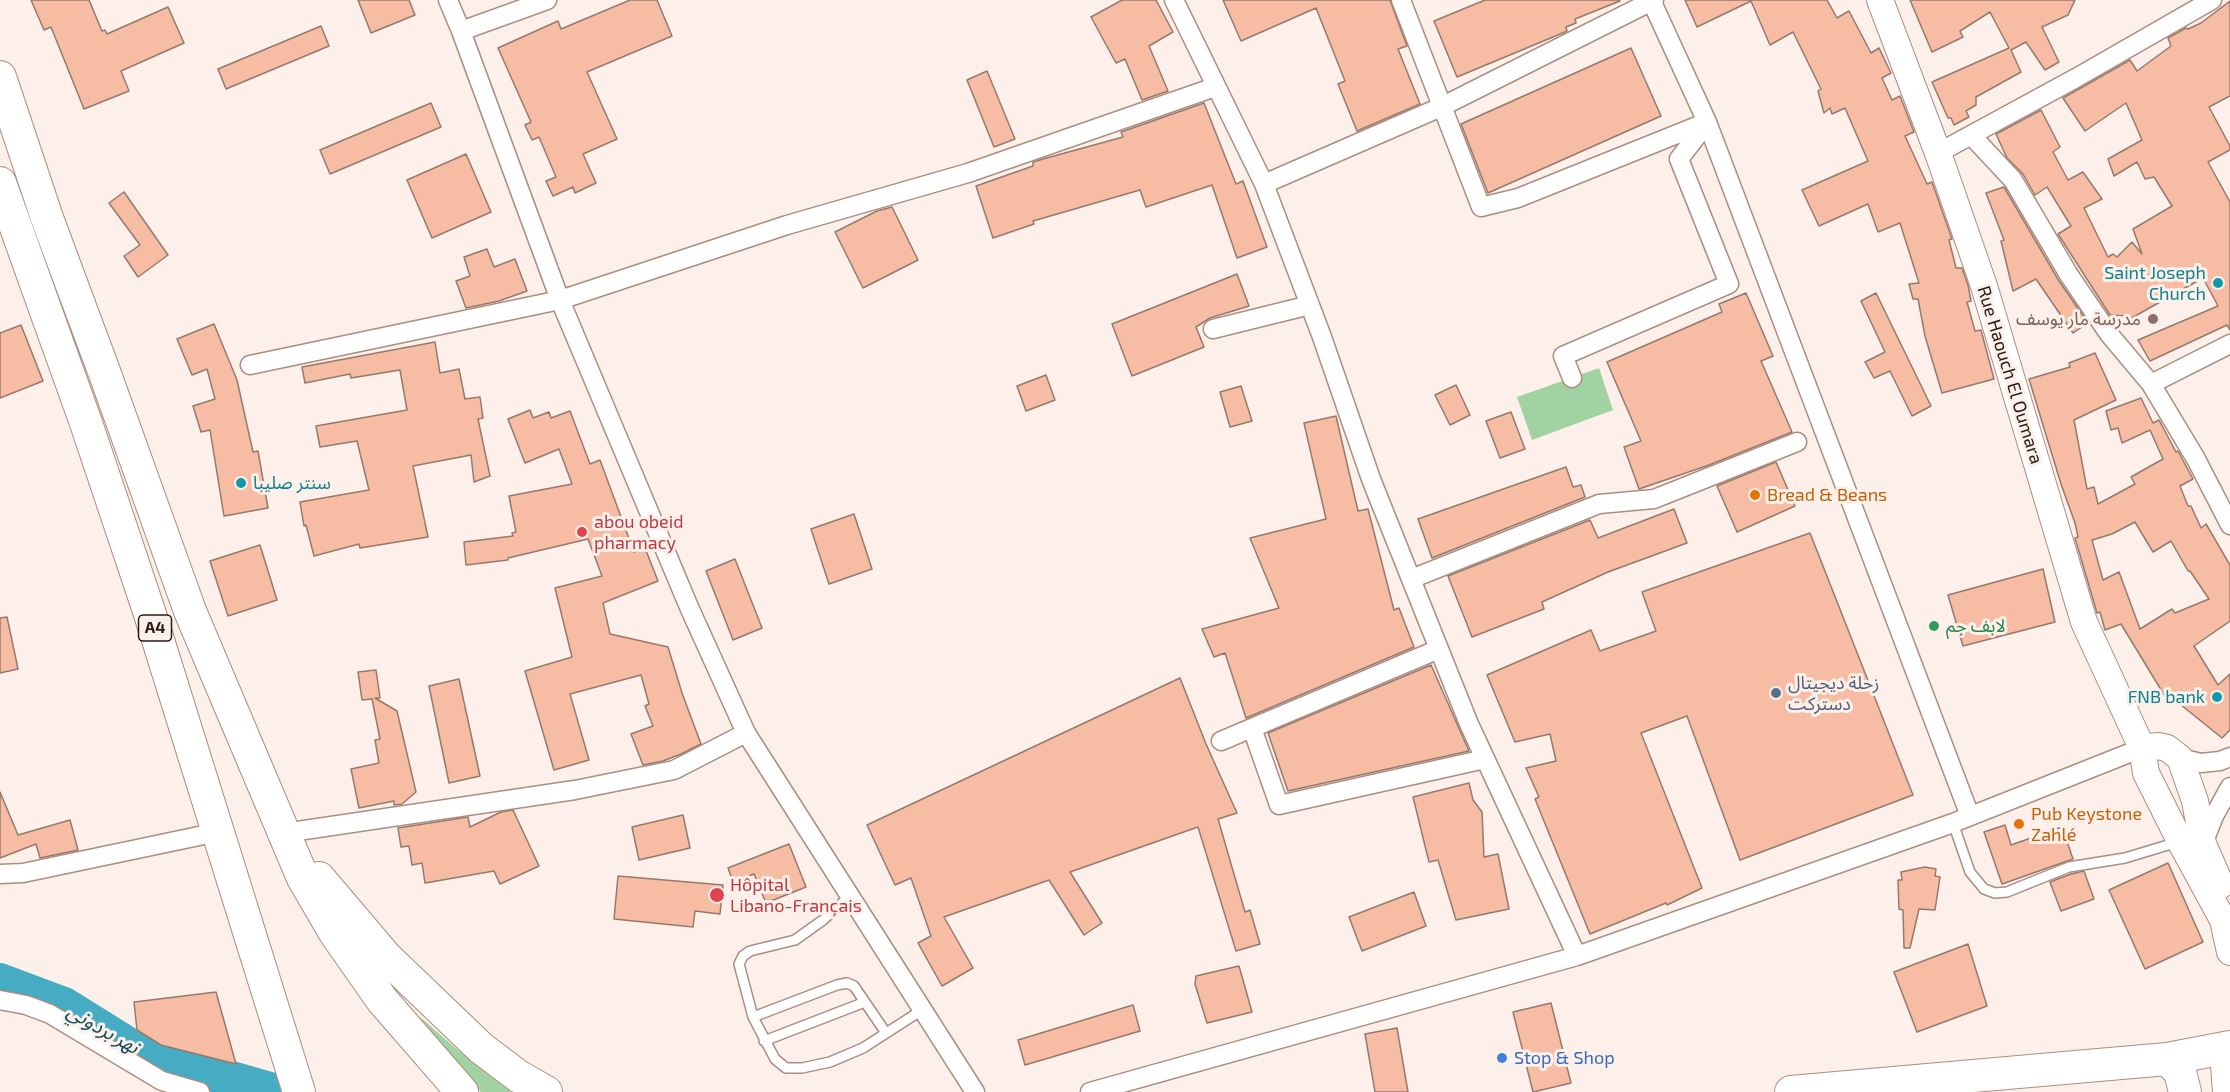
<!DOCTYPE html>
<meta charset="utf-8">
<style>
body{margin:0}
canvas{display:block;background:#fdf0ea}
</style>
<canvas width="2230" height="1092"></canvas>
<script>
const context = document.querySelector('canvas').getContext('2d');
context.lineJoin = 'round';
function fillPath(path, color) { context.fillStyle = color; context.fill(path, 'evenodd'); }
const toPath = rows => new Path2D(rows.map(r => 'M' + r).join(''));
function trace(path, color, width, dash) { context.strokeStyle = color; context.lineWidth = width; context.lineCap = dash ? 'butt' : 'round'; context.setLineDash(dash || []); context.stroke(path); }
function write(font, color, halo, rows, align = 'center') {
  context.font = font + ' "Exo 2","Noto Sans Arabic",sans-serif'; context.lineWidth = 6; context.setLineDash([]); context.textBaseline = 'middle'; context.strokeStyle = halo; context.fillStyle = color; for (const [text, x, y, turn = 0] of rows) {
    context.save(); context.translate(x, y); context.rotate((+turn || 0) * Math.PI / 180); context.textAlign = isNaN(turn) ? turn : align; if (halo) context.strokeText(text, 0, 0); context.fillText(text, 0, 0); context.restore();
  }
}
fillPath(toPath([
 [1599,368,1613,410,1532,440,1517,397],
 [385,991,426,1022,453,1046,511,1092,481,1092]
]), '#a1d3a2');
trace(toPath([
 [0,981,64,1005,141,1053,277,1092]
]), '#46acc3', 36);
const building = toPath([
 [31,0,89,0,102,31,105,30,107,34,168,7,184,43,121,71,129,91,84,109,51,27,44,30,31,0],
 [358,0,409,0,415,15,371,33,358,0],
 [630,0,657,0,672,36,587,72,617,139,583,154,596,183,575,193,573,187,553,196,546,181,556,177,539,137,532,140,525,125,531,122,498,48,558,21,561,29,630,0],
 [1122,0,1156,0,1173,32,1149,46,1168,91,1142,100,1125,59,1116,63,1091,17,1122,0],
 [1223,0,1390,0,1407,46,1398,49,1420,104,1357,131,1338,84,1345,81,1316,8,1241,41,1223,0],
 [1485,0,1619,0,1620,1,1575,19,1576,23,1566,27,1567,31,1565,32,1457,77,1434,21,1485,0],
 [1685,0,1827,0,1837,18,1849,11,1871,53,1879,48,1891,73,1882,78,1892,100,1900,96,1914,132,1905,136,1927,184,1932,182,1952,239,1949,240,1956,268,1962,268,1968,285,1971,301,1967,302,1975,331,1981,330,1994,379,1942,393,1925,336,1918,299,1913,299,1909,284,1919,283,1900,223,1878,232,1868,204,1819,226,1802,190,1868,161,1845,108,1832,114,1830,108,1824,113,1818,91,1821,89,1793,32,1770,45,1751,1,1697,27,1685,0],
 [1910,0,2075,0,2068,15,2042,27,2059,62,2045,70,2026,42,2011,50,2021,72,1976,97,1976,105,1966,111,1969,117,1954,125,1951,118,1948,118,1932,82,2009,48,1990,12,1960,31,1963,37,1932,52,1910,0],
 [2230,1,2230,96,2209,107,2230,146,2230,150,2208,162,2230,202,2230,330,2227,325,2150,361,2138,340,2218,306,2203,278,2128,320,2126,316,2110,315,2058,234,2071,226,2047,187,2035,195,2023,174,2007,158,1996,134,2041,110,2060,147,2053,152,2068,180,2083,172,2102,199,2084,208,2108,257,2113,254,2117,257,2132,242,2142,254,2133,229,2172,206,2154,177,2145,179,2137,162,2114,176,2108,159,2142,140,2126,103,2085,131,2063,98,2130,60,2137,71,2171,46,2168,38,2186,28,2188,29,2201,23,2230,1],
 [321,26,329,46,226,89,218,69,321,26],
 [1631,48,1661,116,1488,193,1461,124,1631,48],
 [987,71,1015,139,994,147,967,80,987,71],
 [431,103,441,127,330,174,320,150,431,103],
 [1204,103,1236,184,1243,181,1267,247,1237,258,1212,185,1146,207,1140,190,1033,221,1034,224,993,238,976,186,1033,166,1033,162,1043,159,1123,137,1121,132,1204,103],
 [466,154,491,212,432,238,407,180,466,154],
 [2004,187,2059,281,2088,323,2073,333,2036,279,2013,291,2001,241,2004,240,1986,193,2004,187],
 [124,192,168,255,138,277,124,256,140,245,109,203,124,192],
 [892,207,918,260,863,288,835,232,877,211,892,207],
 [487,249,494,267,515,259,527,291,499,301,466,308,456,281,470,276,464,257,487,249],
 [1237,274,1249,306,1210,318,1196,327,1204,347,1132,376,1112,324,1237,274],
 [1746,293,1773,356,1761,361,1792,432,1709,465,1639,489,1624,447,1641,441,1607,362,1722,312,1719,304,1746,293],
 [1876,293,1931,406,1912,416,1890,371,1874,378,1865,362,1885,352,1861,301,1876,293],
 [214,324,237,380,253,452,258,451,268,508,224,516,210,430,201,432,193,406,215,399,207,369,192,375,177,339,214,324],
 [21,325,43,381,0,398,0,333,21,325],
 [435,342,440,373,459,369,465,399,480,397,483,418,478,419,490,476,474,482,471,455,413,466,428,537,360,548,359,544,314,556,306,525,304,526,300,502,369,490,357,441,320,447,316,426,407,410,400,370,351,378,350,374,305,383,302,367,435,342],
 [2095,353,2116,400,2074,420,2087,489,2094,487,2098,504,2135,484,2131,477,2163,459,2150,430,2122,443,2118,428,2111,430,2106,411,2141,398,2153,423,2159,420,2176,452,2178,451,2193,479,2180,486,2188,506,2191,506,2201,528,2206,524,2230,565,2230,621,2194,646,2218,685,2230,674,2230,730,2222,738,2170,696,2166,698,2121,624,2105,630,2100,612,2097,613,2075,538,2078,537,2075,523,2061,484,2029,379,2070,367,2069,363,2095,353],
 [2135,522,2153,552,2171,541,2188,571,2190,571,2209,599,2175,613,2172,609,2140,629,2119,572,2103,580,2092,540,2112,534,2135,522],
 [1046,375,1055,400,1026,411,1017,386,1046,375],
 [1456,385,1470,415,1450,425,1435,395,1456,385],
 [1241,386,1252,421,1230,427,1220,392,1241,386],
 [530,410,533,418,549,412,551,418,570,411,590,464,600,460,634,552,645,548,658,581,603,603,610,634,668,647,682,693,701,744,681,754,663,761,643,765,631,734,653,726,645,706,649,704,641,675,570,694,589,760,554,770,525,671,572,657,555,588,602,576,588,539,508,558,508,560,466,565,464,542,513,536,512,533,516,532,509,496,572,484,559,449,525,463,508,419,530,410],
 [1511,412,1525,449,1500,458,1486,421,1511,412],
 [1336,416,1358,511,1368,509,1394,610,1399,608,1414,647,1246,718,1225,653,1214,657,1202,629,1279,608,1250,538,1326,519,1304,423,1336,416],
 [1776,462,1795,506,1737,532,1717,486,1776,462],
 [1566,467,1573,487,1581,485,1585,497,1432,558,1418,519,1566,467],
 [1674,509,1687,543,1608,572,1542,602,1544,609,1472,637,1448,576,1590,520,1598,538,1674,509],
 [854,514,872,569,829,584,811,529,854,514],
 [1810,533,1913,795,1740,860,1687,716,1641,733,1702,888,1667,905,1666,903,1590,934,1535,799,1539,797,1526,768,1556,761,1550,734,1515,742,1487,675,1591,630,1600,651,1656,631,1642,592,1810,533],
 [260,545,277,600,228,616,210,561,260,545],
 [735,559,762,628,733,640,706,571,735,559],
 [2043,569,2055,622,1963,646,1948,595,2043,569],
 [7,617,18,669,0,673,0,618,7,617],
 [1431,665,1469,751,1288,791,1268,733,1431,665],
 [376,670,380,698,375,698,397,711,416,792,402,804,394,805,394,801,359,808,351,769,379,763,375,740,380,739,372,699,362,700,358,672,376,670],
 [1180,678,1206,744,1237,813,1218,819,1245,912,1250,910,1260,944,1236,951,1198,827,1070,872,1102,923,1084,935,1049,880,944,917,973,968,942,986,918,943,931,936,911,878,895,885,867,825,1180,678],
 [459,679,480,776,449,783,429,686,459,679],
 [1469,783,1473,800,1482,812,1484,857,1498,854,1509,909,1456,920,1438,860,1429,862,1413,797,1469,783],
 [0,792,18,835,70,820,78,850,40,858,36,844,0,858,0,792],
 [513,810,539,866,500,884,494,871,425,883,422,863,412,865,409,846,401,847,398,828,468,817,470,827,501,812,513,810],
 [683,815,690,848,639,860,632,827,683,815],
 [2005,825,2011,845,2062,827,2073,859,2002,884,1984,832,2005,825],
 [789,844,806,887,766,903,754,874,733,882,728,868,789,844],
 [2168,863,2203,942,2145,969,2109,890,2168,863],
 [1925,867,1936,869,1935,876,1940,877,1935,910,1919,909,1910,948,1904,948,1903,910,1899,909,1898,880,1902,880,1901,872,1925,867],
 [2084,871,2094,899,2061,911,2050,882,2071,874,2084,871],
 [618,876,723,885,720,914,695,911,693,927,614,919,618,876],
 [1414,892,1426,926,1362,951,1349,917,1414,892],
 [1968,944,1987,1006,1917,1032,1894,972,1968,944],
 [1239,966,1252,1012,1207,1023,1195,984,1196,976,1239,966],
 [216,992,236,1064,161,1045,137,1030,134,1002,216,992],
 [1551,1003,1571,1083,1533,1092,1513,1012,1551,1003],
 [1133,1005,1140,1031,1025,1065,1018,1040,1133,1005],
 [1397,1028,1408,1092,1375,1092,1365,1034,1397,1028]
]);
fillPath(building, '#f6bda4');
trace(building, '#96796c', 1.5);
const lane = toPath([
 [1953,823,1970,872,1984,889,1995,893,2007,892,2069,867,2125,858,2178,842],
 [851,895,823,920,795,940,750,951,743,956,739,964,753,1017,775,1059,786,1068,802,1068,830,1062,863,1048,922,1010],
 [753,1017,837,985,847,983,854,986,886,1033],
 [764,1041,865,1002]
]);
const street = toPath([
 [448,0,461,31,560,300,689,607,746,733,975,1092],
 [1174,0,1264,184,1322,337,1371,479,1469,724,1577,956],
 [1401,0,1481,207,1518,198,1707,122],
 [1651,0,1707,122,1970,816],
 [461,31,547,0],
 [1971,135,2013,180,2069,275,2109,334,2151,384,2196,459,2230,525],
 [1938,153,2076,78,2212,0],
 [1264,184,1441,107,1654,0],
 [1213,329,1310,305],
 [250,365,560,300,787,225,968,173,1215,87],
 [1572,378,1563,356,1729,284,1679,159,1706,124],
 [2151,384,2230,344],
 [1411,579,1599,504,1654,499,1797,442],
 [1252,728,1279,805,1485,759],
 [1221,741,1439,649],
 [2180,758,2201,763,2220,761,2230,757],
 [284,833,575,790,674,770,746,733],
 [2203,844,2214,816,2230,787],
 [0,874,23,873,218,832],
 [0,1000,26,1005,50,1014,162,1081,200,1092],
 [1090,1092,1577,956,1953,823,2142,748]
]);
const secondary = toPath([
 [1880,0,1938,153,1984,286,2084,622,2142,748,2146,773,2180,841,2223,920,2230,952],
 [2142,748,2158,746,2167,748,2180,758,2195,801,2203,844,2221,885]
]);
const highway = toPath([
 [0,77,47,218,105,374,190,611,303,878,335,933,382,1000,462,1092],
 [0,183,86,423,149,611,299,1092],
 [319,878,386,957,481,1048,518,1076,546,1092],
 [2167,1059,2180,1072,2185,1092],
 [1791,1092,2167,1059,2230,1047],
 [2229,1092,2227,1065,2230,1053]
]);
trace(lane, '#ac8d80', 12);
trace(street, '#ac8d80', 21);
trace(secondary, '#ac8d80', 28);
trace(highway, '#ac8d80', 34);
trace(lane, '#fff', 9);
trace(street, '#fff', 18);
trace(secondary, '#fff', 26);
trace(highway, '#fff', 32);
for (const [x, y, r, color] of [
 [2218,283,6,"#0f9aa8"],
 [2153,319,6,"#8d6e63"],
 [241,483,6,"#0f9aa8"],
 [1755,495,6,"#e8710a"],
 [582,532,6,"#e0444e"],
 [1934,626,6,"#2e9e5b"],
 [1776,693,6,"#5c6f8a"],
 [2217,697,6,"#0f9aa8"],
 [2019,824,6,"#e8710a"],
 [717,895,8,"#e0444e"],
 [1502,1058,6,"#3f7fe0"]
]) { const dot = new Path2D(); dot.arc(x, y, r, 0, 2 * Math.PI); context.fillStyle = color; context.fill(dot); trace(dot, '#fdf0ea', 2); }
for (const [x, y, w] of [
 [155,628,33]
]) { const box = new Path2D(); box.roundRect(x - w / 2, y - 13, w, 26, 4.5); context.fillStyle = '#fdf0ea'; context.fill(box); trace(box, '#251a15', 1.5); }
write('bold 16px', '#251a15', null, [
 ["A4",155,628]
]);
write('18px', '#0d838f', '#fdf0ea', [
 ["Saint Joseph",2206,273],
 ["Church",2206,294],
 ["سنتر صليبا",253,483,"left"],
 ["FNB bank",2205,697]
], 'right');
write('18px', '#785e54', '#fdf0ea', [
 ["مدرسة مار يوسف",2141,319]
], 'right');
write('18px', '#251a15', '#fdf0ea', [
 ["Rue Haouch El Oumara",2010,375,73]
]);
write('18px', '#c56008', '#fdf0ea', [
 ["Bread & Beans",1767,495],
 ["Pub Keystone",2031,814],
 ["Zahlé",2031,835]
], 'left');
write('18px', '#be3a42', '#fdf0ea', [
 ["abou obeid",594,522],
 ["pharmacy",594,543],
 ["Hôpital",730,885],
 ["Libano-Français",730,906]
], 'left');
write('18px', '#27864d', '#fdf0ea', [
 ["لابف جم",1946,626]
], 'left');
write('18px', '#4e5e75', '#fdf0ea', [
 ["زحلة ديجيتال",1788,683],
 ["دستركت",1788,704]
], 'left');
write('18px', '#366cbe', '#fdf0ea', [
 ["Stop & Shop",1514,1058]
], 'left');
write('italic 20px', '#124d59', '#fdf0ea', [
 ["نهر بردوني",103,1029,30]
]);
</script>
